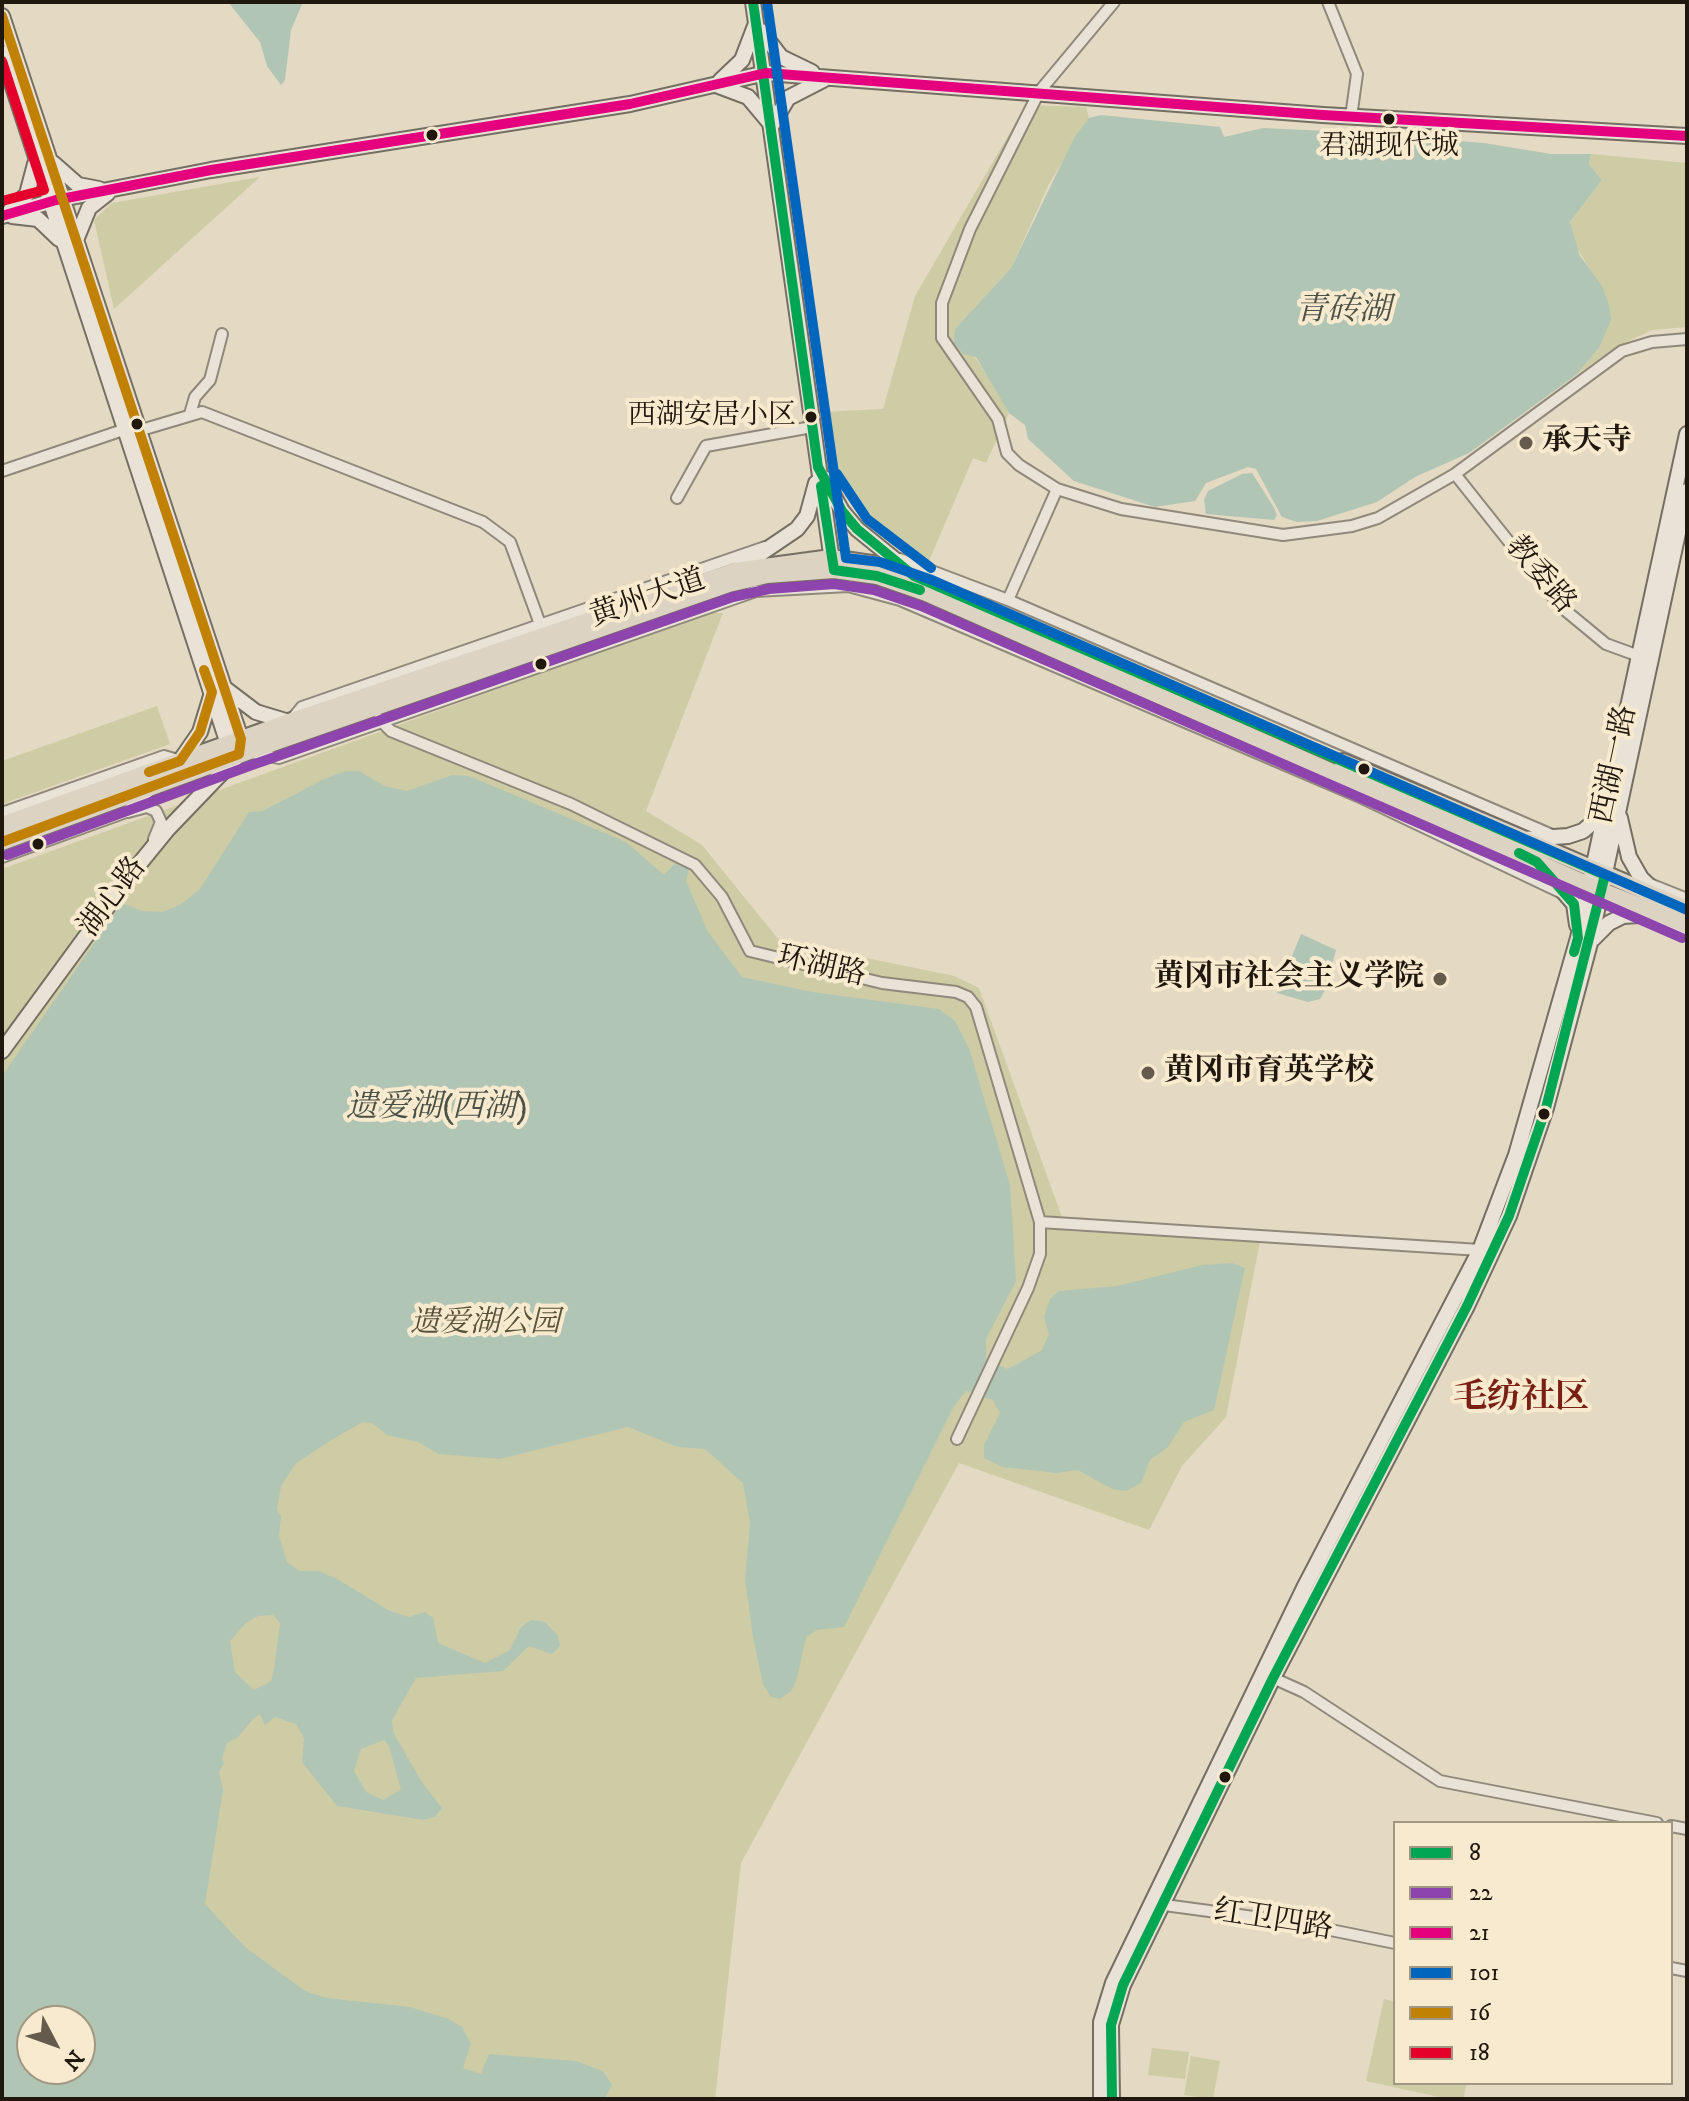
<!DOCTYPE html>
<meta charset="utf-8">
<style>
body{margin:0}
#map{position:relative;width:1689px;height:2101px;overflow:hidden;background:#e4d9c2;font-family:"IM FELL DW Pica",serif}
canvas{display:block}
.frame{position:absolute;inset:0;border:4px solid #20170e;pointer-events:none}
.legend{position:absolute;left:1393px;top:1821px;width:280px;height:264px;box-sizing:border-box;background:#f7eace;border:2px solid #a19681;margin:0;padding:10px 14px;list-style:none;font-size:24px;color:#20170e}
.legend li{display:flex;align-items:center;gap:16px;height:40px}
.legend b{width:40px;border:2px solid #a19681}
.north{position:absolute;left:16px;top:2005px;width:80px;height:80px;box-sizing:border-box;background:#f7eace;border:2px solid #a19681;border-radius:50%;rotate:131deg;font-size:22px;font-weight:700;line-height:32px;text-align:center;color:#20170e}
.north::after{content:'';display:block;margin:auto;width:28px;height:36px;background:#655b4d;clip-path:polygon(50% 0,100% 100%,50% 72%,0 100%)}
</style>
<div id="map">
<canvas width="1689" height="2101"></canvas>
<div class="frame"></div>
<ul class="legend">
<li><b style="height:10px;background:#00a651"></b>8</li>
<li><b style="height:10px;background:#8e44ad"></b>22</li>
<li><b style="height:10px;background:#e5007d"></b>21</li>
<li><b style="height:10px;background:#0065bd"></b>101</li>
<li><b style="height:10px;background:#c18204"></b>16</li>
<li><b style="height:10px;background:#e4002b"></b>18</li>
</ul>
<div class="north">N</div>
</div>
<script>
const context = document.querySelector('canvas').getContext('2d');
context.lineJoin = 'round';
function fillPath(path, color) { context.fillStyle = color; context.fill(path, 'evenodd'); }
const toPath = rows => new Path2D(rows.map(r => 'M' + r).join(''));
function trace(path, color, width, dash) { context.strokeStyle = color; context.lineWidth = width; context.lineCap = dash ? 'butt' : 'round'; context.setLineDash(dash || []); context.stroke(path); }
function write(font, color, halo, rows, align = 'center') {
  context.font = font + ' "IM FELL DW Pica","Noto Serif SC",serif'; context.lineWidth = 8; context.setLineDash([]); context.textBaseline = 'middle'; context.strokeStyle = halo; context.fillStyle = color; for (const [text, x, y, turn = 0] of rows) {
    context.save(); context.translate(x, y); context.rotate((+turn || 0) * Math.PI / 180); context.textAlign = isNaN(turn) ? turn : align; if (halo) context.strokeText(text, 0, 0); context.fillText(text, 0, 0); context.restore();
  }
}
fillPath(toPath([
 [1026,105,1086,107,1089,118,1049,184,1011,268,955,329,997,389,1009,413,986,463,973,458,929,561,893,546,865,523,837,479,823,412,883,409,915,296],
 [1591,154,1687,163,1687,327,1652,330,1616,347,1576,375,1599,348,1609,305,1572,238,1570,222,1602,180,1589,164],
 [260,177,114,309,94,220,112,203],
 [707,613,723,613,646,811,702,845,779,940,954,976,979,988,1067,1231,1260,1241,1226,1417,1182,1466,1149,1530,959,1463,741,1863,715,2099,2,2099,2,869],
 [32,2021,80,2021,80,2069,32,2069],
 [157,706,170,744,2,804,2,761],
 [1384,1999,1395,2002,1395,2083,1467,2083,1463,2099,1448,2099,1366,2081],
 [1152,2048,1189,2052,1185,2079,1148,2075],
 [1191,2056,1220,2061,1213,2099,1184,2095]
]), '#cecca4');
fillPath(toPath([
 [228,2,303,2,291,30,285,80,281,85,267,66,260,42],
 [1101,115,1220,127,1224,137,1263,128,1328,131,1484,143,1551,154,1591,154,1589,164,1602,180,1570,222,1580,256,1602,286,1609,305,1611,320,1599,348,1576,375,1469,453,1415,477,1377,502,1317,521,1297,522,1282,517,1256,469,1248,467,1206,483,1195,501,1155,507,1074,481,1028,439,1025,425,1009,413,976,357,963,354,954,343,955,329,1011,268,1074,138,1089,118],
 [1252,473,1273,506,1277,515,1274,520,1206,514,1204,500,1208,491,1242,474],
 [346,771,359,771,385,786,407,791,452,775,469,776,626,842,664,875,677,861,690,865,686,881,708,932,742,977,812,992,939,1009,955,1021,969,1048,1010,1185,1016,1281,986,1339,986,1361,1008,1369,1042,1350,1049,1334,1044,1317,1050,1299,1059,1291,1117,1286,1202,1265,1232,1263,1245,1268,1214,1410,1184,1422,1168,1447,1150,1460,1141,1483,1126,1491,1112,1489,1078,1470,1056,1473,1002,1467,984,1458,984,1445,1000,1413,993,1400,966,1391,954,1406,844,1627,817,1630,806,1637,797,1678,792,1690,780,1699,771,1697,763,1684,753,1637,745,1579,750,1523,743,1483,705,1449,678,1447,628,1427,500,1459,439,1454,418,1442,387,1435,373,1424,363,1422,333,1439,296,1463,281,1486,277,1510,281,1516,279,1536,287,1562,299,1571,319,1571,339,1580,388,1610,409,1617,425,1612,433,1618,438,1643,485,1663,510,1650,521,1627,531,1620,545,1622,558,1636,560,1646,552,1654,529,1646,503,1671,416,1678,392,1720,393,1732,423,1784,442,1808,436,1816,423,1820,337,1806,302,1762,304,1738,296,1724,275,1717,265,1725,260,1714,253,1719,237,1738,227,1743,222,1759,224,1763,219,1772,223,1790,205,1904,245,1947,305,1991,327,1998,410,2007,449,2019,462,2027,471,2043,463,2068,481,2074,489,2054,576,2061,603,2071,612,2085,605,2099,2,2099,2,1076,122,903,142,911,162,912,180,905,200,889,249,812,263,811,322,780],
 [273,1615,280,1623,274,1669,271,1681,254,1690,235,1672,230,1641,246,1623,258,1616],
 [384,1740,389,1746,401,1790,383,1800,366,1792,354,1771,361,1749],
 [32,2021,80,2021,80,2069,32,2069],
 [1301,934,1336,950,1324,992,1320,999,1308,1002,1277,993]
]), '#b1c5b5');
const street = toPath([
 [1328,2,1357,74,1351,117],
 [190,414,195,397,210,380,222,334],
 [138,431,202,412,483,522,510,542,540,624],
 [2,471,123,430],
 [1455,474,1560,606,1606,644,1639,656],
 [1057,489,1019,465,1007,453,998,419,942,338,942,303,970,229,1039,92,1114,2],
 [677,498,706,446,812,427],
 [900,559,1008,600,1552,835],
 [1008,600,1057,489,1121,509,1283,535,1352,526,1378,518,1455,474,1622,351,1652,342,1687,339],
 [293,718,302,707,765,547],
 [379,719,391,731,571,804,695,865,722,897,750,951,882,983,956,992,968,997,976,1007,1040,1222,1040,1254,1028,1288,957,1439],
 [253,753,279,758,756,591,848,586,900,600,1358,796,1560,892],
 [128,812,147,807,156,811,161,822,154,839],
 [2,813,164,756,178,760],
 [2,857,126,812,148,792],
 [1652,885,1687,899],
 [1641,916,1687,935],
 [1040,1222,1480,1250],
 [1273,1678,1304,1692,1440,1781,1657,1823],
 [1671,1826,1687,1829],
 [1157,1904,1291,1922,1395,1943],
 [1671,1968,1687,1971]
]);
const secondary = toPath([
 [753,2,833,568],
 [2,16,241,739,240,750],
 [761,31,781,57,812,72],
 [2,53,228,744,236,751],
 [720,81,742,60,755,26],
 [716,85,748,97,769,122],
 [772,125,788,98,823,80],
 [53,163,78,185,99,189],
 [10,211,27,194,35,164],
 [2,216,56,200,211,170,630,104,766,73,1323,115,1687,136],
 [12,216,38,219,59,239],
 [76,240,89,208,108,193],
 [824,478,842,511,857,529,914,575],
 [735,571,797,529,807,516,816,483],
 [223,687,256,712,289,722],
 [180,761,200,732,211,696],
 [1620,818,1629,857,1641,878,1660,896],
 [1525,839,1568,836,1583,831,1607,810],
 [1542,867,1574,904,1577,925],
 [1593,939,1609,923,1623,916,1655,914],
 [2,1051,136,868,167,830,239,755],
 [1101,2099,1101,2022,1113,1983,1304,1588,1480,1250,1516,1155,1578,938,1687,434],
 [1112,2099,1111,2025,1123,1985,1273,1678,1467,1306,1509,1216,1546,1108,1590,943,1687,491]
]);
const primary = toPath([
 [1343,762,1687,909],
 [2,825,289,722,735,571,831,558,878,565,958,594],
 [2,842,247,752,729,584,767,575,834,570,877,576,926,593,1607,893,1687,925]
]);
trace(street, '#90897b', 14);
trace(secondary, '#756e62', 18);
trace(primary, '#756e62', 20);
trace(street, '#e9e3d7', 10);
trace(secondary, '#e9e3d7', 14);
trace(primary, '#dcd3c2', 16);
trace(toPath([
 [753,2,818,467,842,511,857,529,914,576,1605,875,1546,1108,1509,1216,1467,1306,1273,1678,1123,1985,1111,2025,1112,2099],
 [821,486,834,570,877,576,920,590],
 [1519,853,1537,862,1574,904,1578,938,1574,952]
]), '#00a651', 10);
trace(toPath([
 [7,855,252,765,733,597,769,589,834,584,874,590,921,606,1682,938]
]), '#8e44ad', 10);
trace(toPath([
 [2,216,56,200,211,170,630,104,766,73,1323,115,1687,136]
]), '#e5007d', 10);
trace(toPath([
 [767,2,846,558,880,562,932,580,1687,910],
 [837,474,867,519,931,568]
]), '#0065bd', 10);
trace(toPath([
 [2,16,241,739,239,754,2,842],
 [149,772,180,761,200,732,212,692,204,670]
]), '#c18204', 10);
trace(toPath([
 [2,61,44,190,2,201]
]), '#e4002b', 10);
for (const [x, y, r, color] of [
 [1389,119,7,"#20170e"],
 [432,135,7,"#20170e"],
 [811,417,7,"#20170e"],
 [137,424,7,"#20170e"],
 [1526,443,8,"#655b4d"],
 [541,664,7,"#20170e"],
 [1364,769,7,"#20170e"],
 [38,844,7,"#20170e"],
 [1440,979,8,"#655b4d"],
 [1148,1073,8,"#655b4d"],
 [1544,1114,7,"#20170e"],
 [1225,1777,7,"#20170e"]
]) { const dot = new Path2D(); dot.arc(x, y, r, 0, 2 * Math.PI); context.fillStyle = color; context.fill(dot); trace(dot, '#f7eace', 3); }
write('28px', '#20170e', '#f7eace', [
 ["君湖现代城",1389,148],
 ["西湖安居小区",796,417,"right"]
]);
write('bold 30px', '#20170e', '#f7eace', [
 ["承天寺",1542,443],
 ["黄冈市社会主义学院",1424,979,"right"],
 ["黄冈市育英学校",1164,1073]
], 'left');
write('30px', '#20170e', '#f7eace', [
 ["教委路",1539,576,50],
 ["黄州大道",648,600,-19],
 ["西湖一路",1616,765,-78],
 ["湖心路",114,898,-53],
 ["环湖路",821,968,13],
 ["红卫四路",1273,1922,9]
]);
write('italic 30px', '#57523a', '#f7eace', [
 ["遗爱湖公园",485,1325]
]);
write('italic 32px', '#4b5147', '#f7eace', [
 ["青砖湖",1343,312],
 ["遗爱湖(西湖)",436,1109]
]);
write('bold 34px', '#7a1f14', '#f7eace', [
 ["毛纺社区",1521,1400]
]);
</script>
